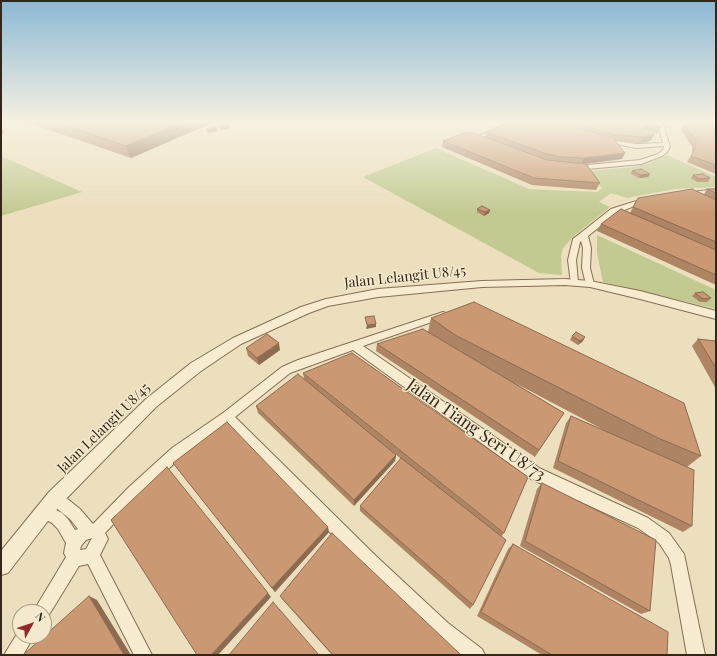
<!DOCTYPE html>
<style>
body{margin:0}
#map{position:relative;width:717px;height:656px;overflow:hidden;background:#ecdfbd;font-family:"Playfair Display",serif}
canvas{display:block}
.frame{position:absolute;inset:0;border:2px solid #33271b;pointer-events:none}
.north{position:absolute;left:12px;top:604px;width:40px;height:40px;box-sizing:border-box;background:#f4e9cc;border:1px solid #a79b85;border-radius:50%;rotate:50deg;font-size:11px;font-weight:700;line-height:16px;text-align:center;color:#33271b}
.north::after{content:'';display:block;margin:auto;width:14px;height:18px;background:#912928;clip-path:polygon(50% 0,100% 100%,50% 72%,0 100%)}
</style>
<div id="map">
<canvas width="717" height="656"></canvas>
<div class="frame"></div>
<div class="north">N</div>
</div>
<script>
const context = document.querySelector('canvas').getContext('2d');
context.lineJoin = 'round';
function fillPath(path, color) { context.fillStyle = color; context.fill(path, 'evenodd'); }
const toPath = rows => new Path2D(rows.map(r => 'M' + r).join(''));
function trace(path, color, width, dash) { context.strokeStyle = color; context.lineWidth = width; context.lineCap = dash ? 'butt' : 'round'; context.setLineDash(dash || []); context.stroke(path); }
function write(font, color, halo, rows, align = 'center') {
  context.font = font + ' "Playfair Display",serif'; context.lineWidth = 3; context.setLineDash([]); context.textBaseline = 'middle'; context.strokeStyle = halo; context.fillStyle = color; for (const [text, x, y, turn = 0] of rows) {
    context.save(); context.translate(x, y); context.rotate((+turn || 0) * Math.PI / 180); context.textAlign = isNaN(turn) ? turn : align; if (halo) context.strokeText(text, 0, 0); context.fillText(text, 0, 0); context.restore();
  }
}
fillPath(toPath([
 [436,148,529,189,597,192,602,188,588,171,633,167,649,163,667,155,716,177,716,187,675,189,627,198,611,193,599,202,610,207,575,235,563,248,561,256,562,275,539,273,363,177],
 [1,156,82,192,1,216],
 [597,235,716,290,716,309,603,282,597,253]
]), '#c2ca92');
const minor = toPath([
 [514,121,521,121,482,138,489,141,489,143,485,143,476,139,478,136,514,121],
 [657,121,662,121,670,147,667,152,662,156,641,164,577,170,574,168,577,166,640,160,658,154,663,150,664,146,636,148,601,141,604,139,636,144,663,143,657,121],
 [716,189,716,193,686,197,683,195,686,193,716,189],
 [649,198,652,200,651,201,637,205,617,213,588,236,591,248,590,268,594,284,590,287,586,284,582,268,583,248,581,241,580,242,576,260,578,282,574,285,571,284,568,260,573,239,611,209,633,202,649,198],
 [443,312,446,313,448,315,446,317,363,346,541,469,648,518,669,533,684,554,705,655,687,655,671,565,669,558,659,543,638,528,531,479,353,350,290,373,235,417,377,557,448,623,482,649,485,655,462,655,436,635,365,569,226,424,182,456,139,497,105,533,108,539,100,555,152,655,134,655,88,564,79,566,47,618,44,619,44,612,33,612,66,557,64,553,66,543,58,529,52,523,39,516,37,511,39,506,44,504,62,513,68,519,75,530,78,529,70,519,50,503,48,498,50,493,55,491,60,493,80,509,93,524,129,487,172,448,223,413,282,367,298,360,443,312],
 [92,538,86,549,80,550,81,546,86,540,92,538],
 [20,629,20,636,34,636,23,655,4,655,20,629]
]);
const tertiary = toPath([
 [565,279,590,281,640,291,716,311,716,319,640,299,590,287,565,285,482,287,378,297,328,306,309,313,241,344,201,371,156,407,61,504,8,573,1,575,1,551,49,492,146,399,191,363,233,338,301,307,326,299,378,289,482,281,565,279]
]);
trace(minor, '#846f57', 2);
trace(tertiary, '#846f57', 2);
fillPath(minor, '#f8ecd0');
fillPath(tertiary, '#f8ecd0');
fillPath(toPath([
 [23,121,214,121,214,122,131,158],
 [514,121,619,121,623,122,626,121,651,121,650,123,660,128,657,134,655,133,653,137,650,141,641,143,616,141,625,153,622,159,586,164,600,183,596,190,532,185,442,147,443,141,485,137,486,132],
 [716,121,716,174,687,162,692,154,692,147,681,130,684,124],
 [218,125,230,128,222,130,219,128],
 [217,128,218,131,209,133,207,132,206,129],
 [632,171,650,174,648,177,639,178,631,174],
 [693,175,710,178,708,182,697,182,691,178],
 [707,189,716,189,716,285,597,231,601,224,630,213,638,198,704,194],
 [477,209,490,210,489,213,484,216,477,212],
 [695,293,711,298,707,302,700,302,692,296],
 [431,318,701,456,687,467,692,526,683,532,553,468,566,423,571,416,604,430,513,382,564,413,535,457,376,351,377,344,428,332],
 [572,336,583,341,578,345,570,340],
 [698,339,716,341,716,389,692,346],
 [246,348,280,350,259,365,248,356],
 [303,373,504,533,501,537,473,605,470,609,360,511,360,506,401,459,388,448,396,455,395,461,354,506,258,413,256,406,304,379],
 [173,463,329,532,275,592],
 [542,483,650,611,641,614,520,546,537,489],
 [513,544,667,655,542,655,477,616,508,549],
 [280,596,460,655,332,655,282,599]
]), '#ae8463');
fillPath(toPath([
 [185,121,214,121,214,122,131,158,126,146],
 [651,121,649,125,648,124,645,130,643,128],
 [229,125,230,128,222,130,221,127],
 [1,127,5,133,1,134],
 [217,128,218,131,209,133,208,130],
 [656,131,653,137,650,141,641,143,644,137],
 [625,153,622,159,581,164,584,158],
 [650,174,648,177,639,178,641,175],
 [490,210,489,213,484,216,485,212],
 [376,324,376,327,366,329,367,325],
 [585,337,583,341,578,345,580,341],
 [279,343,280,350,259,365,257,358],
 [396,455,395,461,354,506,354,500],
 [328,527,329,532,275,592,272,588],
 [268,593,271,597,218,655,211,655],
 [89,596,97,600,131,655,124,655]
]), '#8d6b50');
const building = toPath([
 [52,121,185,121,126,146,52,121],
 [514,121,554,121,613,138,625,153,584,158,562,157,547,154,486,132,514,121],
 [569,121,619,121,623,122,626,121,651,121,649,122,661,127,660,128,648,124,643,128,656,131,653,135,644,137,615,135,569,121],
 [687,121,716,121,716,165,691,156,695,149,696,141,684,124,687,121],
 [226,123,229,125,221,127,218,125,226,123],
 [214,126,217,128,208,130,206,129,214,126],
 [464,133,474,133,547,160,586,164,600,183,534,178,443,141,464,133],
 [641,169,650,174,641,175,632,171,641,169],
 [703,174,710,178,699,179,693,175,703,174],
 [692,189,716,200,716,242,633,207,638,198,692,189],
 [707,189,716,189,716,193,707,189],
 [482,206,490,210,485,212,477,209,482,206],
 [621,209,716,250,716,275,601,224,621,209],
 [703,292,711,298,703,299,695,293,703,292],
 [474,302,684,403,701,456,658,438,455,335,431,318,474,302],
 [374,316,376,324,367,325,365,317,374,316],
 [423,329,564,413,539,450,377,344,423,329],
 [576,332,585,337,580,341,572,336,576,332],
 [267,334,279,343,257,358,246,348,267,334],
 [698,339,716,341,716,368,698,339],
 [352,353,528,477,504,533,303,373,352,353],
 [298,374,396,455,354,500,256,406,298,374],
 [571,416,694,470,692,526,558,461,571,416],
 [227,422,328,527,272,588,173,463,227,422],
 [401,458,506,540,473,605,360,506,401,458],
 [167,467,268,593,211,655,197,655,111,520,167,467],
 [542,483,656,540,650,611,525,541,542,483],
 [332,533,460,654,460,655,333,655,280,596,332,533],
 [513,544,668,632,667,655,552,655,481,612,513,544],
 [89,596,124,655,23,655,89,596],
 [273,602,319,655,229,655,273,602]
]);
fillPath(building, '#ca9973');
trace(building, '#8d6b50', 1);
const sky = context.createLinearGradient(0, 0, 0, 213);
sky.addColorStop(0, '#8bb8d4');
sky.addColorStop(0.57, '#f6f1e1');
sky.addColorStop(1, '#f6f1e100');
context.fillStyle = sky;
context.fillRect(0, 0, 717, 213);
write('14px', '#33271b', '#f4e9cc', [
 ["Jalan Lelangit U8/45",405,277,-6],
 ["Jalan Lelangit U8/45",104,428,-44]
]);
write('17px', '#33271b', '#f4e9cc', [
 ["Jalan Tiang Seri U8/73",476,430,35]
]);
</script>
